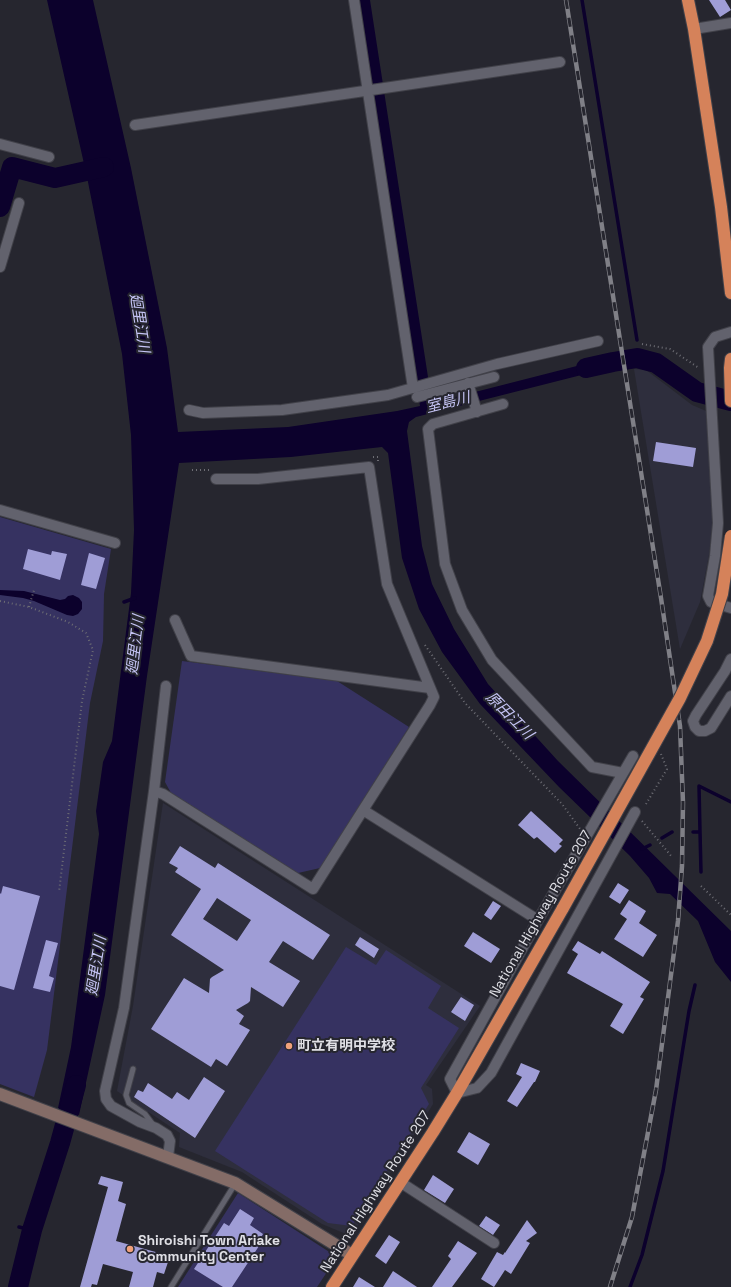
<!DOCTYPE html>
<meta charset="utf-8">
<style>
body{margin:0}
canvas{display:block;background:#26262f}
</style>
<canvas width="731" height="1287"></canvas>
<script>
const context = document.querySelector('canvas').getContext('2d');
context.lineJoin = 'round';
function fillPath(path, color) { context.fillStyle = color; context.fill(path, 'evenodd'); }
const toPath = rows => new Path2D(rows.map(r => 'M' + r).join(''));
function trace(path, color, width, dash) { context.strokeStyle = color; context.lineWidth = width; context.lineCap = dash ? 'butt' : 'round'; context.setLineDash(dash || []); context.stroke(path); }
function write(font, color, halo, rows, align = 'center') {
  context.font = font + ' "Space Grotesk","Noto Sans JP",sans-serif'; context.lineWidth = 4; context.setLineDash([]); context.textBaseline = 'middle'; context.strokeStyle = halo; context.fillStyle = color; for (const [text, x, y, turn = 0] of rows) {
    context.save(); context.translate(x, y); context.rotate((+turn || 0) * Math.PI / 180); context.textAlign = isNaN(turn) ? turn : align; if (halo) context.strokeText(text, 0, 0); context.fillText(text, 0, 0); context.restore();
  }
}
fillPath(toPath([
 [634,369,646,370,692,405,706,411,713,517,709,555,700,602,680,649],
 [163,803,480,1006,426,1085,432,1089,433,1104,353,1233,346,1234,322,1224,242,1172,179,1147,180,1133,117,1091,133,1006]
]), '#2e2e3d');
fillPath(toPath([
 [0,517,111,549,104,594,103,641,90,703,47,1050,34,1097,0,1084],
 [182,661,337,681,409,727,320,868,298,873,171,793,165,782],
 [346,947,376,965,386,950,441,986,428,1008,459,1028,421,1088,429,1104,352,1226,328,1223,215,1151],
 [238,1193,337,1257,317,1287,178,1287]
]), '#363261');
fillPath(toPath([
 [47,0,93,0,131,168,167,348,178,432,288,427,397,411,420,406,358,0,370,0,432,403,612,357,613,367,416,417,409,422,407,431,422,546,432,584,454,629,488,684,558,761,731,931,731,982,715,962,698,921,670,894,657,893,649,878,630,856,559,787,480,704,442,652,419,609,402,558,388,453,382,447,291,457,179,463,147,676,105,995,79,1115,58,1108,71,1047,99,834,96,811,103,762,112,741,131,593,134,530,131,435,122,354,87,177],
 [0,590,24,591,60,600,65,599,68,596,73,595,79,598,82,602,82,609,78,614,73,616,67,615,34,601,23,598,0,595]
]), '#0c012c');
trace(toPath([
 [582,0,637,340],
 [124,602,135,598],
 [693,832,700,832,699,786,731,802],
 [700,832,701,872],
 [662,838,672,832],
 [642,849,650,845],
 [19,1227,32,1230],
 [630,1287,642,1255,663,1171,689,1011,695,985]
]), '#0c012c', 3.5);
trace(toPath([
 [0,207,12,167,55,178,104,167],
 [586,368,613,362,637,358,656,363,697,392,731,401],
 [18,1287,32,1230,60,1143,76,1085]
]), '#0c012c', 20);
fillPath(toPath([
 [709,0,725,0,731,10,720,17],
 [656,442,696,448,693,467,653,461],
 [28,549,51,555,52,551,67,554,60,580,23,569],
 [89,553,105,558,96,589,81,585],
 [531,811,563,840,559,844,562,846,555,853,537,837,534,839,518,825],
 [180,846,215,868,218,863,330,935,313,960,283,941,269,962,300,981,283,1007,251,987,250,1001,248,1003,236,1010,244,1016,239,1024,250,1030,227,1066,216,1059,211,1067,151,1029,184,978,209,993,210,979,212,977,224,970,171,935,201,889,175,872,178,868,169,863],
 [217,898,251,920,237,941,203,919],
 [618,883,629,890,620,904,609,897],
 [3,886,40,896,14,990,0,986,0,893,1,894],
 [629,900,646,911,639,923,657,935,643,957,614,939,627,919,620,914],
 [493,901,501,906,491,920,484,915],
 [473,932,500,949,491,963,464,946],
 [360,937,379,949,374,958,355,945],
 [46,940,58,943,49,976,54,978,50,992,33,988],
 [578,941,600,954,602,951,650,982,640,997,644,999,623,1034,610,1026,623,1004,567,973,578,954,572,950],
 [461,997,474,1005,465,1021,451,1012],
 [521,1063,540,1071,535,1082,534,1082,517,1107,507,1101,522,1077,516,1074],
 [204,1077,225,1091,195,1138,134,1097,138,1090,143,1092,148,1083,172,1099,177,1092,189,1100],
 [469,1132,490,1144,478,1165,457,1152],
 [433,1175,454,1189,445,1203,424,1190],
 [101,1176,123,1182,118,1201,126,1204,116,1241,170,1256,164,1274,157,1272,153,1287,129,1287,133,1272,103,1264,97,1285,92,1284,91,1287,80,1287,108,1187,98,1184],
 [240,1209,254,1218,250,1225,263,1234,257,1244,259,1246,232,1287,223,1287,194,1269,224,1223,229,1226],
 [486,1216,500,1225,493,1235,479,1226],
 [527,1220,537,1233,526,1241,530,1243,511,1274,505,1270,494,1287,481,1279,497,1252,503,1255,505,1252,505,1253],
 [389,1235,400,1242,386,1264,375,1256],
 [458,1241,477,1253,452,1287,432,1287,451,1259,448,1256],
 [393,1271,417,1287,383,1287],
 [359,1277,375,1287,353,1287]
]), '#9f9dd6');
const lane = toPath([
 [133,1069,126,1095,129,1103,145,1114,154,1126],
 [171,1287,235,1184]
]);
const street = toPath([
 [354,0,413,388],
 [694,29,731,23],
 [135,125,560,62],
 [0,144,49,157],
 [0,267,19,203],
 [731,332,715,337,708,347,718,523,715,556,708,596,711,602,731,608],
 [468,383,477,412],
 [417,397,494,377],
 [503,404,433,424,428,429,445,564,462,610,492,660,592,767,623,773],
 [189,410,203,413,282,410,388,395,497,364,598,341],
 [216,479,258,479,369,467,387,584,434,697,430,705,363,810,538,920,450,1079,457,1093,477,1088,491,1073,635,812],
 [0,510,115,543],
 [175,620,191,656,430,688],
 [731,659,725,671,696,715,693,721,695,727,699,731,705,731,711,728,731,696],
 [166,686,154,791,124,1008,105,1091,106,1099,111,1106,140,1122,156,1128,167,1135,170,1141,168,1157],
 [154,791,163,794,313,889,363,810],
 [538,920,633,756],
 [400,1182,494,1243]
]);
const secondary = toPath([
 [0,1094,235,1183,352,1255]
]);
const highway = toPath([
 [688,0,694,29,721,207,731,293],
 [731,359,730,368,731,401],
 [332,1287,433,1132,457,1093,563,908]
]);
trace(lane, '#414149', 7);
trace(street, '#414149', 12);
trace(secondary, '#414149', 14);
trace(highway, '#414149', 14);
trace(toPath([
 [642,344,670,349,699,368],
 [373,457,378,457,378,461],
 [192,470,211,470],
 [0,601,29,607,68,622,86,633,93,650,82,701,59,892],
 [29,607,34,590],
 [425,645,465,703,562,804,580,829],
 [646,804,667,769,661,754],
 [642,821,672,857],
 [701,886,731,915]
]), '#6d6d74', 2, [1, 3]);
trace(lane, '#62626d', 5);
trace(street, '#62626d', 10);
trace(secondary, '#846c67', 12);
trace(highway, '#d5825a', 12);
const rail = toPath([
 [566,0,661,598,680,726,683,803,682,866,678,921,656,1090,632,1217,610,1287]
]);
trace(rail, '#808087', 4.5);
trace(rail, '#26262f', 3, [9]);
const highwayBridge = toPath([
 [563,908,680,698,707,641,722,594,731,536]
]);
trace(highwayBridge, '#414149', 14, []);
trace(highwayBridge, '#d5825a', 12);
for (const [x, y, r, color] of [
 [289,1046,4,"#f1a17b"],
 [130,1249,4,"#f1a17b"]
]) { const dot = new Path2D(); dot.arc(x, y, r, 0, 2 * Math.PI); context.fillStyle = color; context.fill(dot); trace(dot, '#26262f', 1.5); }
write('14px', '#e0e0e6', '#26262f', [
 ["National Highway Route 207",541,914,-60],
 ["National Highway Route 207",376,1192,-57]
]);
write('bold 14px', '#e0e0e6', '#26262f', [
 ["町立有明中学校",297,1046],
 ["Shiroishi Town Ariake",138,1241],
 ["Community Center",138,1257]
], 'left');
write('italic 15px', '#c5c4f5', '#26262f', [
 ["廻里江川",139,323,81],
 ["室島川",448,403,-14],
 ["廻里江川",136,645,-83],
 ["原田江川",509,716,45],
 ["廻里江川",97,966,-81]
]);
</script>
